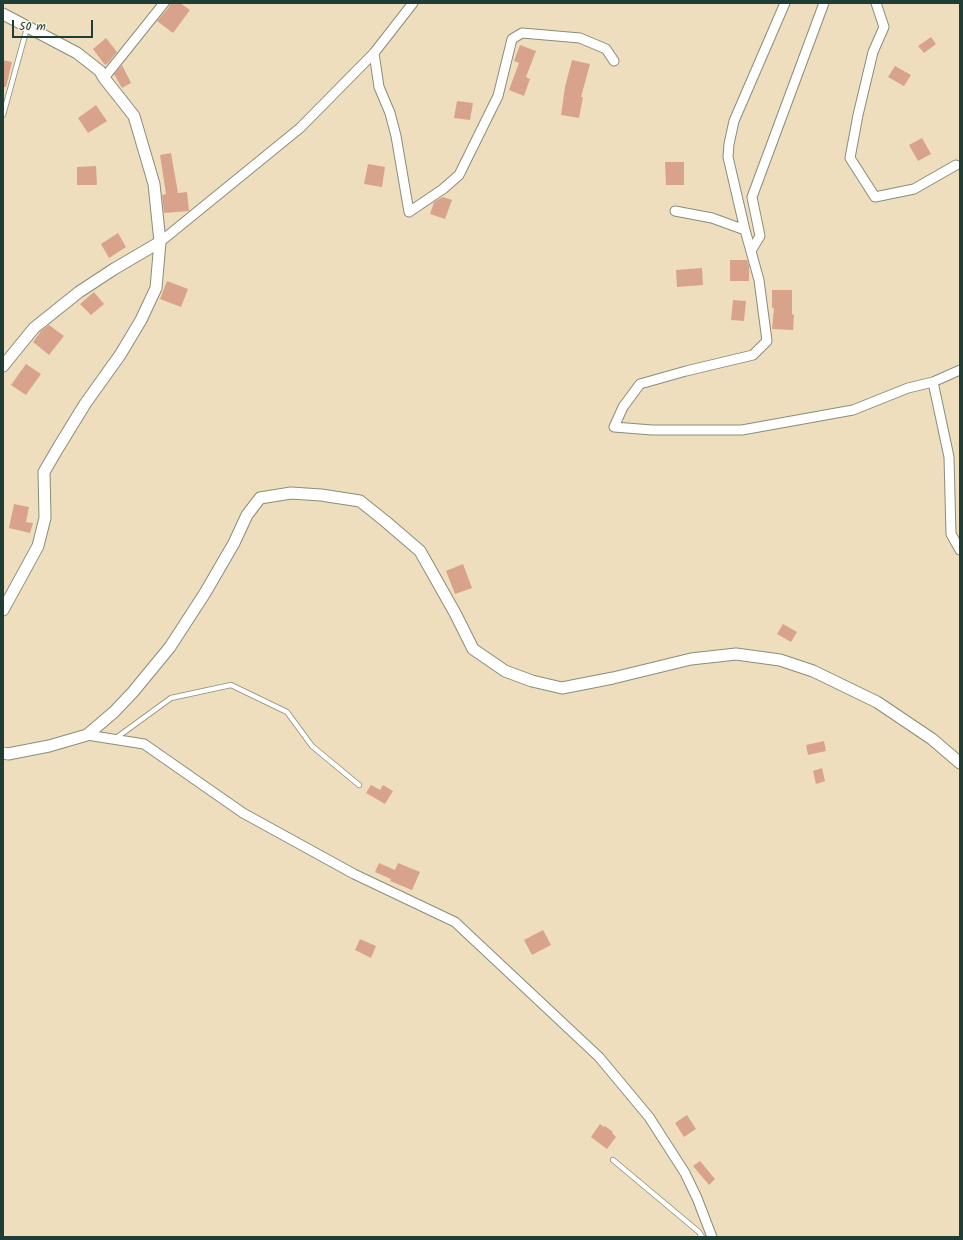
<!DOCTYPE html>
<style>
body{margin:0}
#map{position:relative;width:963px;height:1240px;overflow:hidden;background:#efdebe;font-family:Kalam,sans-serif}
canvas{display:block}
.frame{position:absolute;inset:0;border:4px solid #1f3d34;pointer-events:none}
.scale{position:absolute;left:12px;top:20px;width:81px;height:18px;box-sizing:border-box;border:2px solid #1f3d34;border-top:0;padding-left:5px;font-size:12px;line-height:14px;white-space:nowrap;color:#1f3d34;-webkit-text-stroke:3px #f7f3e8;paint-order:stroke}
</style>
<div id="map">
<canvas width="963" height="1240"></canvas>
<div class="frame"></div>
<div class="scale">50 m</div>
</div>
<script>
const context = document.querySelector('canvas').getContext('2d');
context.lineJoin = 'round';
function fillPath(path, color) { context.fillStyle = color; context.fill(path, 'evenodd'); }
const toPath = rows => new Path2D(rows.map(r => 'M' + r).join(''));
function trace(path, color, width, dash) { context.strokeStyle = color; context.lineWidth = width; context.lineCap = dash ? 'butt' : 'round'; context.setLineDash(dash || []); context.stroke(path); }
fillPath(toPath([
 [170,3,180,3,190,10,173,33,157,21,169,7],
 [931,37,936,44,924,53,918,46],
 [106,38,117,52,108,63,105,65,93,49],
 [520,45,536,51,526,77,530,79,524,96,509,90,519,63,514,61],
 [3,60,12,62,6,87,3,87],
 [572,60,590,64,581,97,583,97,579,118,561,115,565,87],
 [122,65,131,83,122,88,114,74],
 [895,66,911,75,904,86,888,77],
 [457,101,473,103,470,120,454,118],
 [96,105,107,121,88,133,78,118],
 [922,138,931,154,918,161,909,145],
 [171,153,178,193,187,192,189,211,164,213,162,195,166,194,160,155],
 [665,162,684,162,684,185,666,185],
 [368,164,385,167,382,187,364,184],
 [96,166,97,185,77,185,77,167],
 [443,197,452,200,445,219,430,214,434,202],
 [118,233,126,247,109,258,101,244],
 [730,260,747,260,749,266,749,281,730,281],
 [702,268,703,285,677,287,676,270],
 [167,281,188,289,181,307,160,299],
 [772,290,792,290,792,314,794,315,793,330,772,329,774,308,772,308],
 [94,292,104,304,91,315,80,304],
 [733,300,746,301,744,321,731,320],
 [49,325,64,336,49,355,33,342,41,331],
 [26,364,41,374,26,395,11,385],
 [14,504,29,507,26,522,33,523,30,533,9,528],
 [463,564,472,588,455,594,446,571],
 [783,624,797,632,791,642,777,634],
 [824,741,826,751,808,755,806,745],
 [822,768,825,781,816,784,813,771],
 [371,785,380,790,383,785,393,791,385,804,366,793],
 [379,863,395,870,398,863,420,872,412,890,390,881,391,879,375,872],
 [543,930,551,945,532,955,524,940],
 [360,939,376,946,371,958,355,950],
 [687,1115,696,1129,684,1137,675,1123],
 [600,1124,604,1127,605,1126,613,1132,612,1133,616,1137,607,1149,591,1137],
 [700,1161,715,1179,709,1185,693,1166]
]), '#d9a38b');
const service = toPath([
 [3,115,27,28],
 [116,738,171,698,231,685,287,712,312,746,359,785],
 [613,1160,699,1232,702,1237]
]);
const minor = toPath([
 [876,3,884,27,873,52,858,115,850,158,875,197,914,189,956,165],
 [374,53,379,87,390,113,396,136,409,212,443,189,459,175,498,96,512,39,522,33,580,38,606,49,614,61],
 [104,78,164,3],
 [675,211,712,218,745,230,759,280,767,341,753,355,686,371,640,384,623,407,614,427,652,430,742,430,853,410,908,388,933,382],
 [745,230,728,157,729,144,734,121,785,3],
 [160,242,300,128,374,53,413,3],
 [751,251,760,236,752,197,824,3],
 [960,370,933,382,949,457,951,534,960,550],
 [87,735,144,744,243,813,354,874,455,922,599,1057,649,1117,685,1173,697,1198,712,1237]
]);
const tertiary = toPath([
 [3,14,77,53,100,71,104,78,134,116,154,184,160,242,156,288,141,320,120,355,85,404,58,448,44,472,45,518,38,546,3,610],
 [3,366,34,328,79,292,114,269,160,242],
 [3,753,8,754,49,746,87,735,114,712,133,692,170,647,205,593,234,543,247,515,260,498,291,493,321,495,360,501,385,521,420,551,455,613,473,649,505,671,532,681,562,688,613,678,691,659,736,654,780,660,813,671,877,702,932,739,960,763]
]);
trace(service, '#878e79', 6);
trace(minor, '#878e79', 11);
trace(tertiary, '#878e79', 13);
trace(service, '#fff', 4.5);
trace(minor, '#fff', 9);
trace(tertiary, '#fff', 11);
</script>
